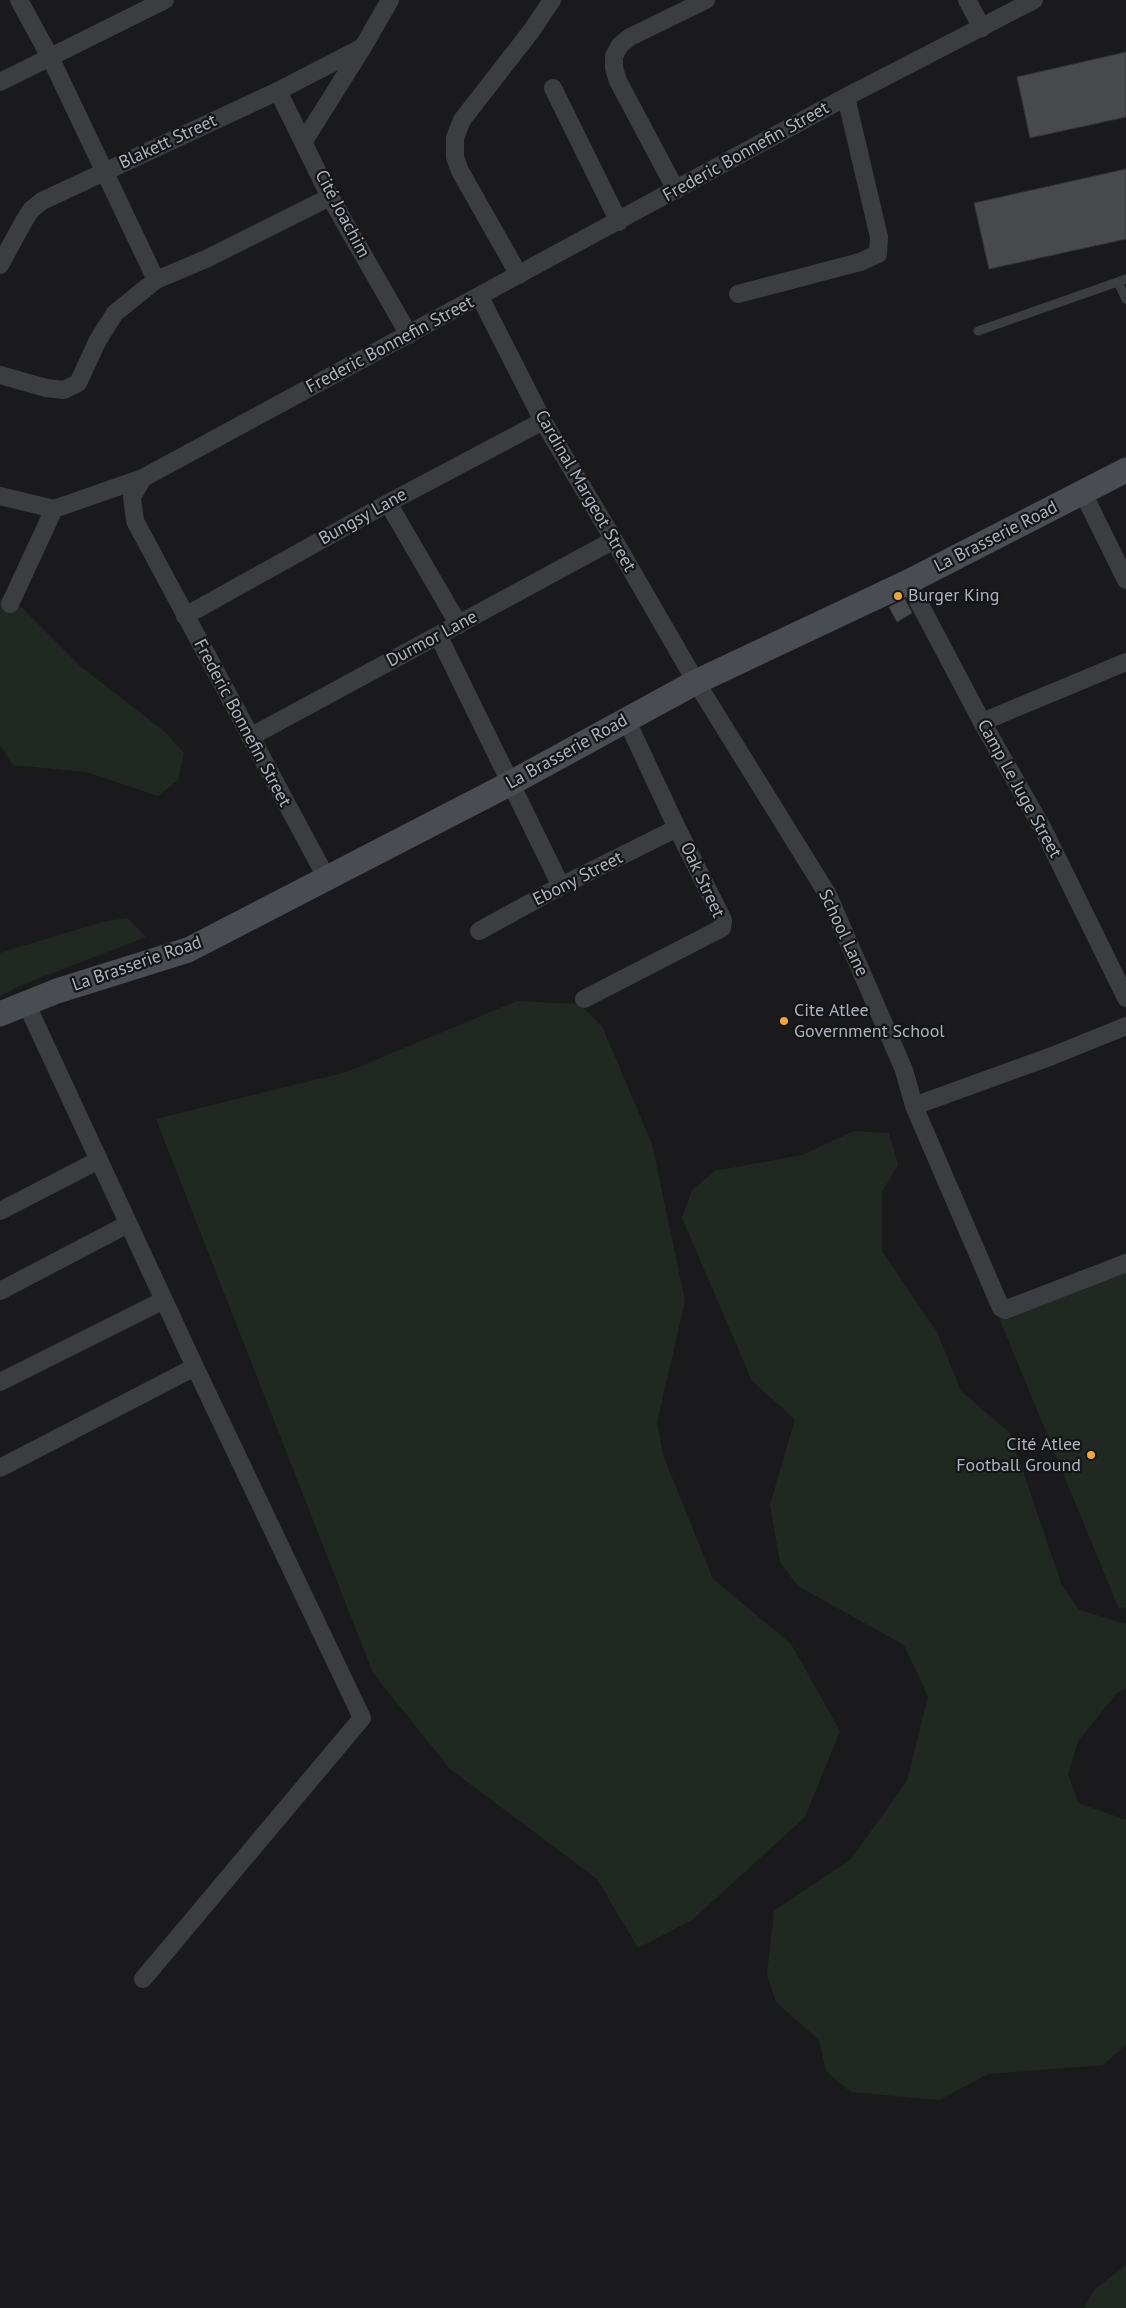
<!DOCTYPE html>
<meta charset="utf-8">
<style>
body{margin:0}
canvas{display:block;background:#1a1a1d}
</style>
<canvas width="1126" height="2308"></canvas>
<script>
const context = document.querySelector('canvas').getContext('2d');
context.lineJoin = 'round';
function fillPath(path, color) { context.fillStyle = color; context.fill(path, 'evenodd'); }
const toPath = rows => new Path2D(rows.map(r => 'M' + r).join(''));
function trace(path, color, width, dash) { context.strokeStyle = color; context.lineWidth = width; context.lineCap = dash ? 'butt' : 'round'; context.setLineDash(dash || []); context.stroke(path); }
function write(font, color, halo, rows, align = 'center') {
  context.font = font + ' "PT Sans",sans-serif'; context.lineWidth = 4.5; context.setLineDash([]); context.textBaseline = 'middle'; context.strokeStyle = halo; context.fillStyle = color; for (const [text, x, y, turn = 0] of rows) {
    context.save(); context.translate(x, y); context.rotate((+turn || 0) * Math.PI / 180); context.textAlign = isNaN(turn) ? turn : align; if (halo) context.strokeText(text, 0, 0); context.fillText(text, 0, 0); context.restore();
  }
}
fillPath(toPath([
 [0,599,22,608,80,666,165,732,184,753,178,780,158,796,86,772,13,765,0,745],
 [127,918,146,937,24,984,0,996,0,953,102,922],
 [517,1001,579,1004,602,1026,652,1144,685,1301,657,1422,663,1455,713,1579,791,1644,840,1731,805,1817,692,1920,638,1948,597,1879,450,1769,373,1673,156,1119,347,1072],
 [854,1131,889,1133,898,1165,882,1192,882,1251,937,1332,961,1391,1010,1433,1061,1583,1079,1610,1126,1624,1126,1688,1117,1693,1078,1741,1068,1774,1078,1803,1126,1820,1126,2045,1103,2065,988,2074,939,2100,851,2092,826,2071,819,2040,776,2002,767,1975,774,1911,851,1859,907,1781,928,1696,904,1645,798,1586,780,1562,770,1505,795,1419,752,1381,682,1218,692,1190,715,1171,802,1155],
 [1126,1260,1126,1607,1119,1609,993,1303],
 [1126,2265,1126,2308,1084,2308,1094,2290]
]), '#202821');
const building = toPath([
 [1126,52,1126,117,1030,138,1017,77,1126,52],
 [1126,169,1126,239,989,269,974,203,1126,169],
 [905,599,912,613,897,622,889,607,905,599]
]);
fillPath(building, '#47494c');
trace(building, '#343538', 1);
trace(toPath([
 [1118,282,1126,299],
 [978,331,1126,279]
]), '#3b3d41', 9);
trace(toPath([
 [19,0,50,57,156,280],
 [967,0,982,28],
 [0,82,165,0],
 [553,88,619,222],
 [278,91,330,197,409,335],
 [304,141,363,47,390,0],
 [676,190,618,81,614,68,614,56,620,45,630,37,706,0],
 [0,265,24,221,31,210,42,201,278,91,363,47],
 [519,275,460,171,455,157,455,138,462,120,532,30,552,0],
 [738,294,860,262,878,254,879,237,846,97],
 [480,297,543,421,614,540,696,682,828,895,904,1070,914,1106,1001,1308,1005,1310,1126,1263],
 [0,375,46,388,64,390,78,383,98,340,115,313,156,280,206,259,330,197],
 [1083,493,1126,580],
 [0,496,54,509],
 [388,503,459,625],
 [908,582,982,722,1043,829,1126,998],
 [10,604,54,509,143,478],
 [185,616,388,503,543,421],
 [438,635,561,886],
 [982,722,1126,662],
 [250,737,614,540],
 [326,877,135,521,132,497,143,478,846,97,1034,0],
 [479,931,561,886,677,828],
 [584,999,722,928,723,920,677,828,626,719],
 [914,1106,1052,1056,1126,1026],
 [0,1211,99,1160],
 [0,1291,128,1224],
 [0,1382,164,1300],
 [0,1468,195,1367,26,1003],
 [143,1979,362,1718,195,1367]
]), '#3b3d41', 18);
trace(toPath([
 [0,1014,57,991,188,950,511,783,696,682,908,582,1126,470]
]), '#494c51', 25);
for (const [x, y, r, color] of [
 [898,596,5,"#eea441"],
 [784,1021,5,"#eea441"],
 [1091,1455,5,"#eea441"]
]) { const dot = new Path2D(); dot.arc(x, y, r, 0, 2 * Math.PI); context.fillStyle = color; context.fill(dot); trace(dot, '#151518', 2); }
write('18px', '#adb3bc', '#151518', [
 ["Blakett Street",168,142,-25],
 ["Frederic Bonnefin Street",746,152,-29],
 ["Cité Joachim",342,214,62],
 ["Frederic Bonnefin Street",390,345,-28],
 ["Cardinal Margeot Street",585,491,60],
 ["Bungsy Lane",363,517,-29],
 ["La Brasserie Road",996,537,-27],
 ["Durmor Lane",432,639,-28],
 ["Frederic Bonnefin Street",242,723,62],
 ["La Brasserie Road",567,752,-29],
 ["Camp Le Juge Street",1019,789,61],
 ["Ebony Street",578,879,-27],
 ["Oak Street",702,880,65],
 ["School Lane",843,933,65],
 ["La Brasserie Road",137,964,-19]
]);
write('18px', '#adb3bc', '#151518', [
 ["Burger King",908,596],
 ["Cite Atlee",794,1011],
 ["Government School",794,1032],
 ["Cité Atlee",1081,1445,"right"],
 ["Football Ground",1081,1466,"right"]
], 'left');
</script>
